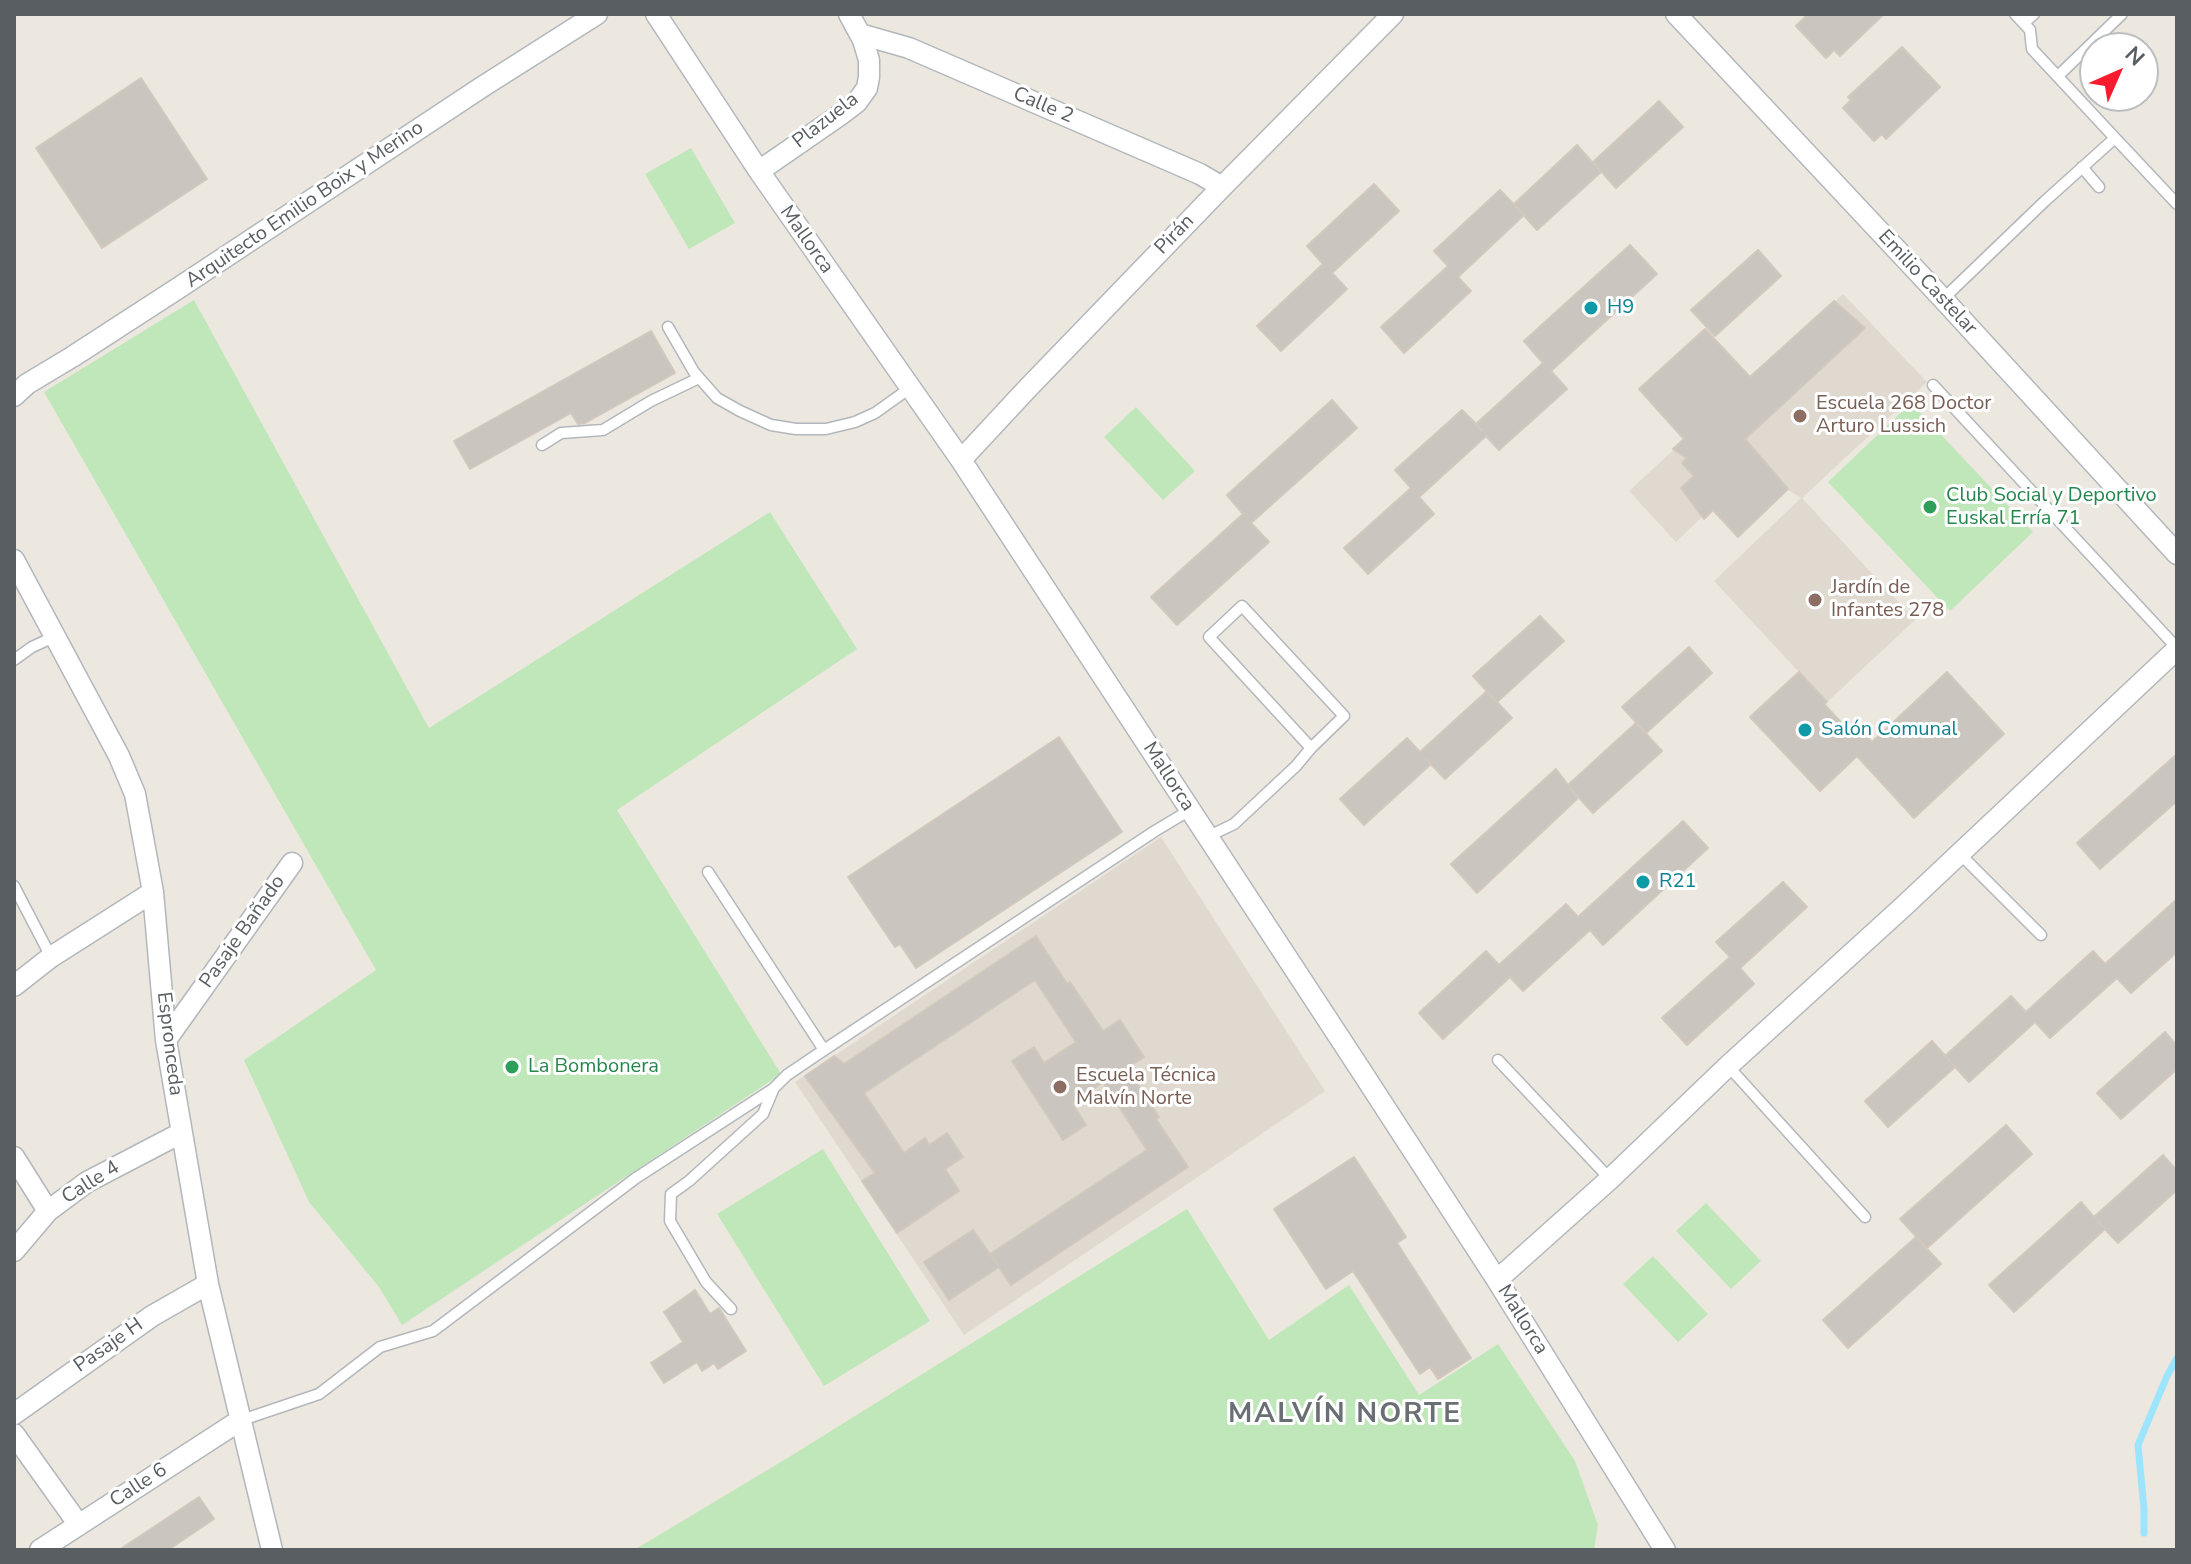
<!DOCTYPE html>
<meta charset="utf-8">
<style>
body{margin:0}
#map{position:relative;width:2191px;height:1564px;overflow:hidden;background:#ede8df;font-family:"Nunito Sans",sans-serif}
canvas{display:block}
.frame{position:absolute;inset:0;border:16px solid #585e62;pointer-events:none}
.north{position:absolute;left:2079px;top:32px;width:80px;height:80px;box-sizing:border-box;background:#fff;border:2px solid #bcbfc0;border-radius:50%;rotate:45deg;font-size:22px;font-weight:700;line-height:32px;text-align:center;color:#585e62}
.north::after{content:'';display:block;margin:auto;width:28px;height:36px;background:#f81a2d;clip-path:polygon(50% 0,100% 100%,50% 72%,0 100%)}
</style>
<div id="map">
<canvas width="2191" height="1564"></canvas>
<div class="frame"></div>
<div class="north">N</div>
</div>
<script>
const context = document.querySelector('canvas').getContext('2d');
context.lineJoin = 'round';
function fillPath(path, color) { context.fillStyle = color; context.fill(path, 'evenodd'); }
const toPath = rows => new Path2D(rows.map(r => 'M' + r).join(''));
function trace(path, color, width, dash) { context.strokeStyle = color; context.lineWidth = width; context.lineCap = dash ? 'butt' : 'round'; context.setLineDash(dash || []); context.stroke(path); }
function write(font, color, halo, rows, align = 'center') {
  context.font = font + ' "Nunito Sans",sans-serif'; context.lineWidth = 6; context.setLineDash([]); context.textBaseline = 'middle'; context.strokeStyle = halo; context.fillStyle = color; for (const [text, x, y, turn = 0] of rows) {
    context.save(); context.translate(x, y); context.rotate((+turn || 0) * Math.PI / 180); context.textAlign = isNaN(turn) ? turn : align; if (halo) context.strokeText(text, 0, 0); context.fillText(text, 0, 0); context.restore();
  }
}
fillPath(toPath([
 [1843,294,1927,382,1802,498,1915,620,1827,702,1714,581,1801,498,1788,490,1738,537,1713,510,1705,518,1702,517,1676,542,1629,491],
 [1161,837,1325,1091,964,1335,795,1082]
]), '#dfd9d0');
fillPath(toPath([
 [691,148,735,223,689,249,645,174],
 [194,300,429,728,770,512,857,649,617,810,781,1074,402,1325,379,1287,309,1202,244,1060,376,970,44,392],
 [1911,403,2033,532,1950,611,1828,482],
 [1136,407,1195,471,1163,500,1104,437],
 [823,1149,930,1321,824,1386,717,1214],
 [1706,1203,1761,1261,1731,1289,1676,1231],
 [1187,1209,1269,1340,1349,1285,1419,1395,1498,1344,1575,1461,1598,1525,1594,1550,634,1550,794,1454],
 [1653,1256,1708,1314,1678,1342,1623,1284]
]), '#c0e7b9');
trace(toPath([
 [2144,1533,2144,1509,2138,1445,2167,1376,2177,1358]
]), '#9de4ff', 7);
const building = toPath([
 [1808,14,1884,14,1840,56,1834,50,1826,58,1796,26,1808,14],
 [1902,47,1940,87,1886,139,1882,134,1874,141,1843,108,1851,100,1848,97,1902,47],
 [141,78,207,179,102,248,36,148,141,78],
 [1659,101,1683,127,1616,188,1593,162,1659,101],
 [1577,145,1601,172,1537,230,1514,204,1577,145],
 [1374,184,1399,211,1332,273,1347,289,1281,351,1257,326,1323,264,1307,246,1374,184],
 [1500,190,1524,215,1458,277,1471,291,1404,353,1381,327,1448,266,1434,251,1500,190],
 [1630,245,1657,274,1551,371,1567,389,1499,450,1486,436,1419,497,1434,514,1368,574,1344,548,1411,488,1395,470,1462,410,1482,430,1476,424,1543,363,1524,341,1630,245],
 [1758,250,1781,276,1715,336,1691,310,1758,250],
 [1834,301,1865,328,1745,439,1788,489,1738,537,1713,510,1704,519,1681,488,1694,476,1682,463,1687,458,1673,449,1684,439,1639,389,1705,329,1750,377,1834,301],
 [651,331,675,373,585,423,578,424,571,413,470,469,454,441,651,331],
 [1332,400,1357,428,1251,523,1269,542,1177,625,1151,597,1243,514,1227,495,1332,400],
 [1540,616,1564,641,1497,702,1512,718,1445,779,1426,759,1431,764,1364,825,1340,799,1407,738,1420,752,1487,691,1495,700,1473,676,1540,616],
 [1689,647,1712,673,1646,733,1622,707,1689,647],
 [1799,672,1827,702,1824,704,1851,733,1858,727,1872,742,1947,672,2004,734,1914,818,1857,756,1820,791,1750,717,1799,672],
 [1636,723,1662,751,1593,813,1570,788,1577,799,1477,893,1451,864,1556,769,1568,785,1636,723],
 [1059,737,1122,832,916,968,900,944,895,947,848,877,1059,737],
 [2177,754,2177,801,2100,869,2077,843,2177,754],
 [1683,821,1708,848,1603,945,1590,930,1523,991,1510,977,1443,1039,1419,1013,1486,951,1499,965,1566,904,1578,917,1683,821],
 [1783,882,1807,907,1740,968,1754,984,1687,1045,1662,1018,1730,957,1716,942,1783,882],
 [2177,899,2177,952,2131,993,2117,978,2050,1038,2035,1022,1969,1082,1945,1056,2011,996,2026,1012,2093,951,2105,964,2177,899],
 [1036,936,1067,984,1070,982,1103,1031,1120,1020,1144,1057,1127,1068,1159,1117,1156,1119,1188,1167,1011,1285,990,1254,1147,1150,1103,1082,1072,1103,1086,1125,1063,1140,1012,1061,1034,1047,1044,1063,1076,1042,1035,980,864,1093,904,1153,925,1138,929,1145,947,1133,963,1157,945,1169,959,1191,897,1233,862,1181,875,1173,805,1076,834,1056,844,1064,1036,936],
 [2165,1032,2177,1046,2177,1069,2121,1119,2097,1093,2165,1032],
 [1932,1041,1955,1067,1888,1127,1865,1101,1932,1041],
 [2006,1125,2032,1154,1927,1248,1900,1219,2006,1125],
 [2163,1155,2177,1171,2177,1190,2118,1243,2098,1222,2105,1229,2014,1312,1989,1285,2081,1202,2094,1217,2163,1155],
 [1354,1157,1406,1237,1397,1243,1471,1358,1438,1379,1430,1367,1420,1374,1353,1271,1326,1289,1274,1209,1354,1157],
 [973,1230,999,1267,949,1300,924,1262,973,1230],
 [1916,1237,1941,1264,1848,1348,1823,1320,1916,1237],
 [695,1290,710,1314,719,1308,746,1351,718,1369,714,1363,702,1371,697,1362,664,1383,651,1363,683,1342,664,1312,695,1290],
 [199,1497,214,1519,168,1550,119,1550,199,1497]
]);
fillPath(building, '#cac5be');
trace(building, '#d2c8bd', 2);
const lane = toPath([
 [2024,23,2034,14],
 [2058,76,2122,14],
 [2115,138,2177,204],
 [2082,167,2099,187],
 [1943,299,2045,201,2115,138,2032,49,2030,30,2015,14],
 [668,327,694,372,717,398,740,411,771,425,796,429,826,429,855,422,875,413,910,388],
 [1933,385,2177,648],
 [542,445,561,433,603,430,651,401,699,378],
 [14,660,32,647,56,636],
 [1207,837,1234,824,1296,766,1311,748,1209,637,1242,606,1344,716,1311,748],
 [1959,853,2041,935],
 [708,872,824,1050],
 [14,886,51,957],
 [1498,1060,1610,1179],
 [1728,1066,1865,1217],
 [731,1309,706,1282,670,1221,671,1194,689,1181,763,1114,773,1090],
 [239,1421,319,1394,380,1347,433,1331,636,1178,773,1089,787,1075,824,1050,1155,831,1190,810]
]);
const street = toPath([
 [656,14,759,171,961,460,1360,1069,1497,1280,1665,1550],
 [1676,14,1943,299,2177,554],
 [860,34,909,48,1200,174,1222,187],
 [759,171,840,115,857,102,867,88,869,77,869,60,863,40,849,14],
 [14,396,27,384,72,357,180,287,482,87,597,14],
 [961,460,1027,389,1222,187,1393,14],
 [14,560,119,756,135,794,153,892,166,1040,208,1284,272,1550],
 [14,986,51,957,153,892],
 [166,1040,292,863],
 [14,1157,48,1211],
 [14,1251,48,1211,87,1182,181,1133],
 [1497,1280,1610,1179,1728,1066,1904,906,2177,649],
 [14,1414,152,1316,208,1284],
 [14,1434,79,1525],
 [40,1550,239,1421]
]);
trace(lane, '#b2b7bc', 13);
trace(street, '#b2b7bc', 23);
trace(lane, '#fff', 10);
trace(street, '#fff', 20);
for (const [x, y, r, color] of [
 [1591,308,8,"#0f9aa8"],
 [1800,416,8,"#8d6e63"],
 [1930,507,8,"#2e9e5b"],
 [1815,600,8,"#8d6e63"],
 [1805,730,8,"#0f9aa8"],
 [1643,882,8,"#0f9aa8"],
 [512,1067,8,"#2e9e5b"],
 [1060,1087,8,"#8d6e63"]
]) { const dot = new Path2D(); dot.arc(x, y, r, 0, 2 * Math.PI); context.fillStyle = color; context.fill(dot); trace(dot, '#fff', 3); }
write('20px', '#585e62', '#fff', [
 ["Calle 2",1043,106,23],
 ["Plazuela",826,121,-38],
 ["Arquitecto Emilio Boix y Merino",305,205,-34],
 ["Pirán",1175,235,-46],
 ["Mallorca",806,240,55],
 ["Emilio Castelar",1927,283,47],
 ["Mallorca",1168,777,57],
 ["Pasaje Bañado",243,932,-55],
 ["Espronceda",169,1044,83],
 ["Calle 4",91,1183,-32],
 ["Mallorca",1522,1320,58],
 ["Pasaje H",109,1346,-35],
 ["Calle 6",139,1486,-33]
]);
write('20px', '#0d838f', '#fff', [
 ["H9",1607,308],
 ["Salón Comunal",1821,730],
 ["R21",1659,882]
], 'left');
write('20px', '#785e54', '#fff', [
 ["Escuela 268 Doctor",1816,404],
 ["Arturo Lussich",1816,427],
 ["Jardín de",1831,588],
 ["Infantes 278",1831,611],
 ["Escuela Técnica",1076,1076],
 ["Malvín Norte",1076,1099]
], 'left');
write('20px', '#27864d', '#fff', [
 ["Club Social y Deportivo",1946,496],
 ["Euskal Erría 71",1946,519],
 ["La Bombonera",528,1067]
], 'left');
context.letterSpacing = '2px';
write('bold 28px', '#697074', '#fff', [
 ["MALVÍN NORTE",1345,1415]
]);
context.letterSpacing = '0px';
</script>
